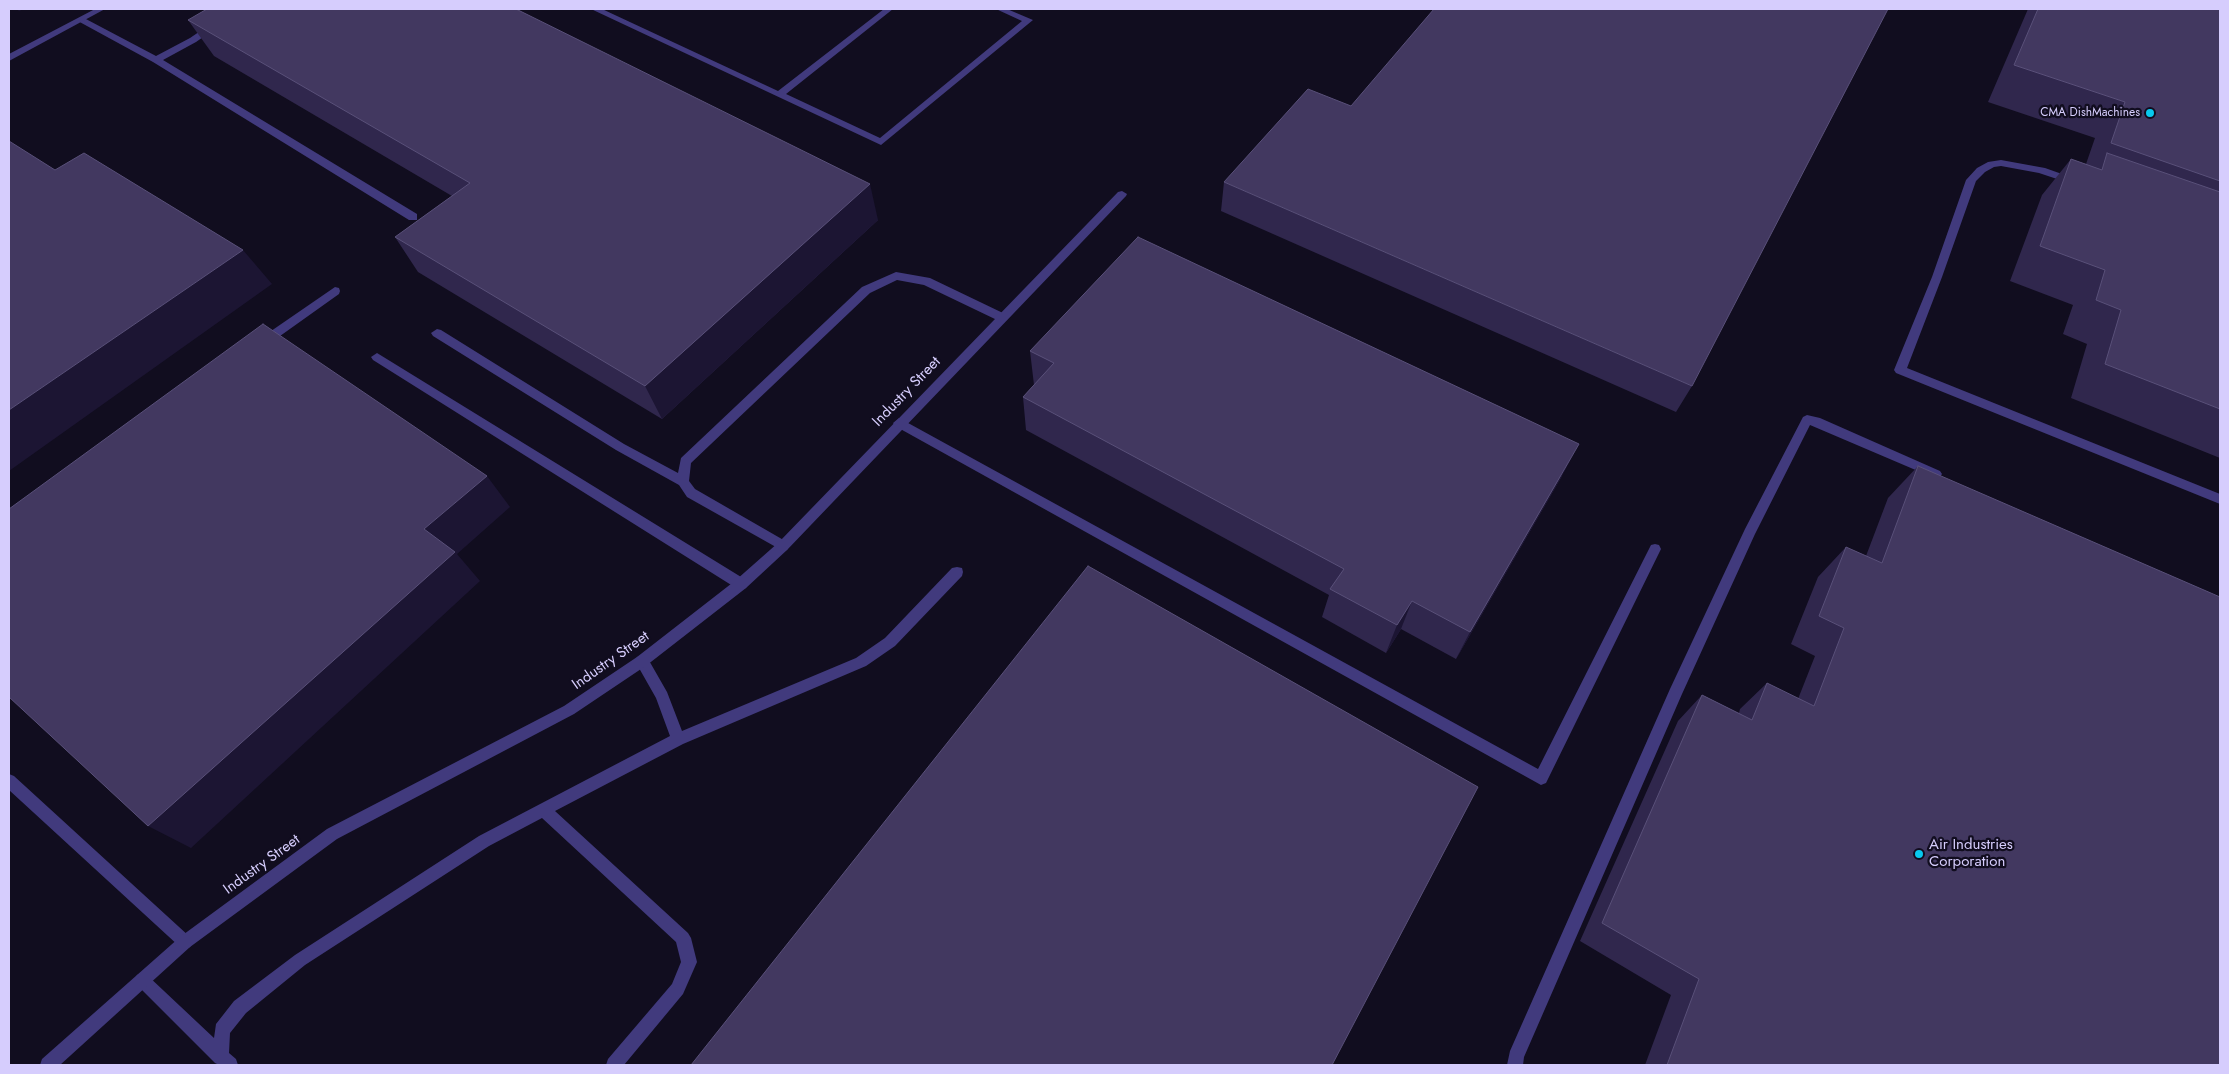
<!DOCTYPE html>
<style>
body{margin:0}
#map{position:relative;width:2229px;height:1074px;overflow:hidden;background:#110d1f;font-family:Jost,sans-serif}
canvas{display:block}
.frame{position:absolute;inset:0;border:10px solid #d6cdfd;pointer-events:none}
</style>
<div id="map">
<canvas width="2229" height="1074"></canvas>
<div class="frame"></div>
</div>
<script>
const context = document.querySelector('canvas').getContext('2d');
context.lineJoin = 'round';
const toPath = rows => new Path2D(rows.map(r => 'M' + r).join(''));
function fillPath(path, color) { context.fillStyle = color; context.fill(path, 'evenodd'); }
function trace(path, color, width, dash) { context.strokeStyle = color; context.lineWidth = width; context.lineCap = dash ? 'butt' : 'round'; context.setLineDash(dash || []); context.stroke(path); }
function write(font, color, halo, rows, align = 'center') {
  context.font = font + ' Jost,sans-serif'; context.lineWidth = 4.5; context.setLineDash([]); context.textBaseline = 'middle'; context.strokeStyle = halo; context.fillStyle = color; for (const [text, x, y, turn = 0] of rows) {
    context.save(); context.translate(x, y); context.rotate((+turn || 0) * Math.PI / 180); context.textAlign = isNaN(turn) ? turn : align; if (halo) context.strokeText(text, 0, 0); context.fillText(text, 0, 0); context.restore();
  }
}
fillPath(toPath([
 [233,9,243,9,196,42,163,60,417,214,417,220,409,220,153,62,76,20,84,18,156,56,190,38,233,9],
 [591,9,602,9,778,91,884,9,893,9,786,94,880,138,1022,21,996,9,1007,9,1033,20,881,145,591,9],
 [2001,160,2045,168,2076,179,2077,181,2072,184,2039,173,2001,166,1994,167,1985,172,1976,181,1942,277,1907,368,2220,494,2220,504,1896,373,1894,370,1932,277,1966,180,1977,168,1988,162,2001,160],
 [896,272,930,278,1005,314,1007,317,1001,321,997,320,924,285,897,280,870,293,691,463,689,481,695,489,787,542,789,546,787,550,783,551,687,497,679,485,616,450,433,336,431,333,437,329,441,330,624,444,678,473,681,458,862,287,896,272],
 [335,287,339,288,340,291,339,294,266,346,258,346,256,343,258,340,335,287],
 [377,353,746,580,747,584,746,588,741,590,736,588,373,360,371,357,377,353],
 [1807,415,1820,418,1940,471,1942,474,1940,477,1936,479,1932,477,1810,425,1755,534,1682,694,1524,1057,1523,1065,1507,1065,1510,1051,1670,689,1745,529,1803,417,1807,415],
 [899,418,1538,769,1651,545,1655,544,1659,545,1661,549,1546,783,1541,785,895,426,893,423,899,418],
 [957,567,962,568,963,572,962,576,895,646,866,666,683,744,555,811,688,933,691,938,697,962,683,994,624,1065,606,1065,608,1059,672,984,681,962,676,942,542,818,489,846,305,965,246,1013,230,1033,229,1053,236,1059,238,1065,219,1065,215,1063,137,985,134,980,137,975,142,972,147,975,214,1038,216,1024,234,1001,295,955,479,836,670,736,656,698,635,661,637,657,642,655,647,657,667,692,682,731,856,658,885,638,952,568,957,567],
 [9,774,14,776,190,937,193,942,190,947,185,950,180,947,9,790,9,774]
]), '#413a7d');
fillPath(toPath([
 [95,9,105,9,9,61,9,54,95,9],
 [1122,191,1127,194,1126,196,787,550,746,588,647,665,574,714,337,839,190,947,60,1065,40,1065,42,1059,180,937,327,829,564,706,637,657,736,580,779,542,1118,192,1122,191]
]), '#413a7d');
fillPath(toPath([
 [2028,9,2220,9,2220,458,2071,398,2087,344,2063,334,2073,305,2010,281,2042,195,2071,159,2086,164,2095,138,1988,102],
 [188,20,878,220,662,419,418,272,395,237,452,196,214,56],
 [1224,182,1692,386,1676,412,1221,211],
 [1030,351,1562,476,1456,659,1401,629,1386,653,1322,617,1329,595,1026,430,1023,397,1034,385],
 [1918,466,2220,1065,1645,1065,1671,995,1580,941,1678,721,1702,695,1739,713,1740,709,1767,683,1798,699,1815,656,1791,644,1818,577,1846,547,1866,556,1888,498]
]), '#30274d');
fillPath(toPath([
 [17,9,24,9,19,11],
 [870,184,878,220,662,419,645,386],
 [243,250,272,284,9,471,9,410],
 [1579,444,1562,476,1456,659,1470,632],
 [487,476,510,507,457,554,480,581,191,848,148,826,424,529],
 [1412,601,1401,629,1386,653,1397,625]
]), '#1c1533');
const building = toPath([
 [207,9,516,9,870,184,645,386,395,237,470,183,188,20,207,9],
 [1434,9,1888,9,1692,386,1224,182,1308,89,1351,106,1434,9],
 [2038,9,2220,9,2220,181,2111,143,2125,102,2014,65,2038,9],
 [9,141,55,170,84,153,243,250,9,410,9,141],
 [2107,153,2220,192,2220,409,2105,364,2121,310,2096,300,2105,270,2040,246,2071,159,2102,170,2107,153],
 [1138,237,1579,444,1470,632,1412,601,1397,625,1330,589,1344,569,1023,397,1054,363,1030,351,1138,237],
 [263,324,487,476,424,529,455,552,148,826,9,697,9,509,263,324],
 [1918,466,2220,597,2220,1065,1667,1065,1699,979,1602,923,1702,695,1752,720,1767,683,1814,706,1844,628,1819,616,1846,547,1882,563,1918,466],
 [1088,566,1478,787,1332,1065,691,1065,1088,566]
]);
fillPath(building, '#423860');
trace(building, '#595079', 1);
for (const [x, y, r, color] of [
 [2150,113,5,"#08c9ee"],
 [1919,854,5,"#08c9ee"]
]) { const dot = new Path2D(); dot.arc(x, y, r, 0, 2 * Math.PI); context.fillStyle = color; context.fill(dot); trace(dot, '#110d1f', 2); }
write('12px', '#d6cdfd', '#110d1f', [
 ["CMA DishMachines",2140,113]
], 'right');
write('15px', '#d6cdfd', '#110d1f', [
 ["Industry Street",907,392,-46],
 ["Industry Street",611,661,-35],
 ["Industry Street",262,865,-36]
]);
write('15px', '#d6cdfd', '#110d1f', [
 ["Air Industries",1929,845],
 ["Corporation",1929,862]
], 'left');
</script>
